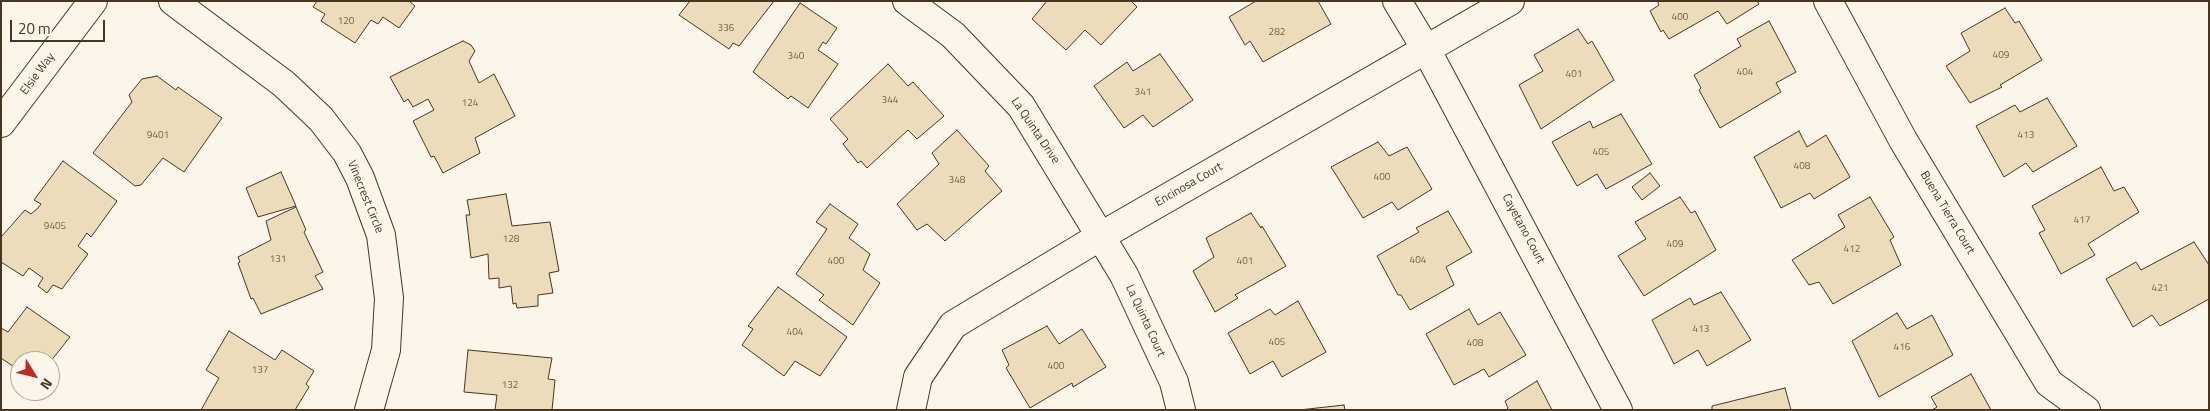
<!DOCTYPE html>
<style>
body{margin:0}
#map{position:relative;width:2210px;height:411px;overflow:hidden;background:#fbf6e9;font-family:"Titillium Web",sans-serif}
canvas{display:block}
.frame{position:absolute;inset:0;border:2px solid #4a3520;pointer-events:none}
.north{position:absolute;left:10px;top:351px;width:50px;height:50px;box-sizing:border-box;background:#fbf6e9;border:1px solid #b4a999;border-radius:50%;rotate:126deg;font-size:14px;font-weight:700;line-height:20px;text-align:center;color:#4a3520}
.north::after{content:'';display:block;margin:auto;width:18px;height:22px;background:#c62828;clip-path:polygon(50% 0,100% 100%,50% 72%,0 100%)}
.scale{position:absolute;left:10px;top:20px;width:95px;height:22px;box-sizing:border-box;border:2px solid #4a3520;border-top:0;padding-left:6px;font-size:15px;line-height:18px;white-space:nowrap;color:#4a3520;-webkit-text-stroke:4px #fbf6e9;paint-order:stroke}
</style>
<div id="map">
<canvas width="2210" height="411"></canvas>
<div class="frame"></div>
<div class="north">N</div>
<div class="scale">20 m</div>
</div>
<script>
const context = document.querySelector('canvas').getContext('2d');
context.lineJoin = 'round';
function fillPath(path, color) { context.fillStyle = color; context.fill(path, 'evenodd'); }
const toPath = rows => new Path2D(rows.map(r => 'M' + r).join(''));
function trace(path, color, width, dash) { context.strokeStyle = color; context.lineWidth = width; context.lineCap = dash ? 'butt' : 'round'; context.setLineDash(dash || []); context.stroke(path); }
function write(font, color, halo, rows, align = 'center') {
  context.font = font + ' "Titillium Web",sans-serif'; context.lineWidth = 4; context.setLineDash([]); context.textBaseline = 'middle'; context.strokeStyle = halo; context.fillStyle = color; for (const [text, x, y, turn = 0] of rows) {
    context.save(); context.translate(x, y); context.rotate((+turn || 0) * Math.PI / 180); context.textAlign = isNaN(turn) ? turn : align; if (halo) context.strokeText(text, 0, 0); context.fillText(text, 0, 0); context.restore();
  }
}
const building = toPath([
 [317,1,409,1,415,6,399,28,383,17,378,24,371,20,355,43,321,21,325,14,313,7,317,1],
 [690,1,774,1,739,46,733,43,729,49,679,15,690,1],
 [1047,1,1131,1,1137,7,1101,45,1085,30,1066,50,1032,19,1047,1],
 [1256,1,1318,1,1331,24,1263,62,1250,41,1245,45,1229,17,1256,1],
 [1657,1,1757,1,1759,4,1727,24,1718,11,1669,39,1663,30,1661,32,1650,11,1659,5,1657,1],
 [800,3,837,28,826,44,823,42,818,50,838,64,808,108,791,96,788,99,753,72,800,3],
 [2005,8,2015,23,2019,21,2042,60,2000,85,2002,87,1970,103,1946,66,1970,51,1961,33,2005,8],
 [1769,21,1796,72,1776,83,1781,92,1720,128,1699,90,1701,88,1694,75,1741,46,1737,39,1769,21],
 [1578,29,1588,44,1592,41,1614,80,1541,129,1519,85,1543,71,1534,55,1578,29],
 [463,41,471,45,475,51,469,61,479,83,494,74,515,116,475,138,480,153,443,173,434,156,431,157,413,121,434,110,428,99,413,107,408,99,404,102,390,77,463,41],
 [1160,54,1193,100,1153,127,1143,115,1124,128,1094,86,1127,62,1133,71,1160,54],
 [888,64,908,86,913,82,944,116,917,139,908,130,867,168,861,161,858,163,843,144,848,139,830,119,888,64],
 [157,76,176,90,178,87,222,118,184,172,163,158,141,185,135,186,93,153,132,102,129,95,142,79,157,76],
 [2047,98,2077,146,2033,172,2026,163,2004,177,1976,126,2015,105,2020,112,2047,98],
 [1621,114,1652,164,1606,189,1597,174,1577,186,1552,142,1590,121,1593,128,1621,114],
 [957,130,989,166,985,171,1002,191,945,241,927,224,917,230,897,204,939,164,932,153,957,130],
 [1799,131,1807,147,1826,135,1850,177,1814,199,1810,193,1781,208,1754,157,1799,131],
 [1378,142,1389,156,1407,147,1432,189,1398,210,1392,202,1363,218,1331,167,1378,142],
 [63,161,117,201,91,237,87,233,78,246,88,254,62,289,53,285,47,293,38,286,43,278,29,268,23,276,1,262,1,237,25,210,31,214,38,208,41,204,34,200,63,161],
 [2101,167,2114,191,2124,187,2139,212,2088,244,2095,255,2061,274,2039,233,2045,230,2032,206,2101,167],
 [281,172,296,206,258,217,246,188,281,172],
 [1650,173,1660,186,1642,200,1632,187,1650,173],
 [506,194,512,226,550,222,559,271,549,273,553,293,538,295,538,306,517,308,516,303,513,304,511,286,499,288,499,278,489,279,488,254,471,258,466,215,470,215,467,200,506,194],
 [1680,197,1691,213,1695,211,1716,250,1644,296,1618,256,1646,239,1635,222,1680,197],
 [1870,197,1894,237,1890,240,1901,265,1833,304,1819,282,1809,285,1792,260,1845,227,1838,215,1870,197],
 [830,204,858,224,849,238,870,254,863,270,880,283,853,325,819,300,824,295,796,274,827,229,816,222,830,204],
 [296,207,306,230,304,232,323,272,315,276,323,289,261,314,253,298,251,299,238,263,240,262,238,257,271,240,266,221,296,207],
 [1448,211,1472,252,1446,267,1454,285,1410,310,1401,295,1398,295,1377,256,1419,232,1416,228,1448,211],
 [1251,213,1261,228,1262,226,1286,266,1235,295,1238,298,1215,312,1193,271,1214,257,1206,238,1251,213],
 [2194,242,2209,265,2209,299,2160,326,2152,315,2133,327,2106,279,2136,262,2141,270,2194,242],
 [778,287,847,337,820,376,795,361,784,376,742,345,753,329,748,326,778,287],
 [1721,292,1751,340,1707,366,1698,350,1674,364,1652,320,1690,298,1694,305,1721,292],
 [1298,301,1326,352,1282,377,1273,361,1250,374,1228,333,1270,309,1275,315,1298,301],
 [27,307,70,337,50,362,36,361,27,355,23,361,20,361,17,369,1,358,1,328,8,332,27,307],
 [1469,309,1478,325,1500,312,1526,355,1489,377,1484,369,1454,385,1426,334,1469,309],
 [1897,313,1907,329,1932,315,1953,355,1879,397,1852,341,1897,313],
 [1047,326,1059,344,1082,329,1106,367,1073,387,1072,383,1030,408,1006,368,1009,365,1002,350,1047,326],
 [229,331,275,360,282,350,314,371,306,384,309,387,295,410,201,410,219,378,206,370,229,331],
 [468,350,552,358,548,379,555,380,552,410,495,410,497,395,464,392,468,350],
 [1971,374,1991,410,1932,410,1937,407,1931,397,1971,374],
 [1537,381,1552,410,1506,410,1508,408,1505,401,1537,381],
 [1785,388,1791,410,1712,410,1712,406,1785,388],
 [1344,405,1345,410,1299,410,1344,405]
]);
fillPath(building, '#ecdcbc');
trace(building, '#4a3520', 1);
const minor = toPath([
 [173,1,284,84,321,119,347,153,360,178,381,235,389,298,386,350,369,410],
 [907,1,953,35,1021,106,1124,275,1174,382,1181,410],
 [1397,1,1426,49,1618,410],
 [1828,1,1903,140,2049,383,2086,410],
 [1,123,93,1],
 [911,410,918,377,953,325,1101,236,1510,1]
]);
trace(minor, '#4a3520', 30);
trace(minor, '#fbf6e9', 28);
write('10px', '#725f47', null, [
 ["400",1680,18],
 ["120",346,22],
 ["336",726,29],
 ["282",1277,33],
 ["409",2001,56],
 ["340",796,57],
 ["404",1745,73],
 ["401",1574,75],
 ["341",1143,93],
 ["344",890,101],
 ["124",470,104],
 ["9401",158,136],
 ["413",2026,136],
 ["405",1601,153],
 ["408",1802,167],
 ["400",1382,178],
 ["348",957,181],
 ["417",2082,221],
 ["9405",55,227],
 ["128",511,240],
 ["409",1675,245],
 ["412",1852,250],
 ["131",278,260],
 ["404",1418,261],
 ["400",836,262],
 ["401",1245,262],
 ["421",2160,289],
 ["413",1701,330],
 ["404",795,333],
 ["405",1277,343],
 ["408",1475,344],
 ["416",1902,348],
 ["400",1056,367],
 ["137",260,371],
 ["132",510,386]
]);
write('12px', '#4a3520', '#fbf6e9', [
 ["Elsie Way",38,74,-53],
 ["La Quinta Drive",1035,131,56],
 ["Encinosa Court",1189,185,-30],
 ["Vinecrest Circle",365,197,68],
 ["Buena Tierra Court",1947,213,59],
 ["Cayetano Court",1523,229,62],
 ["La Quinta Court",1145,321,65]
]);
</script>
